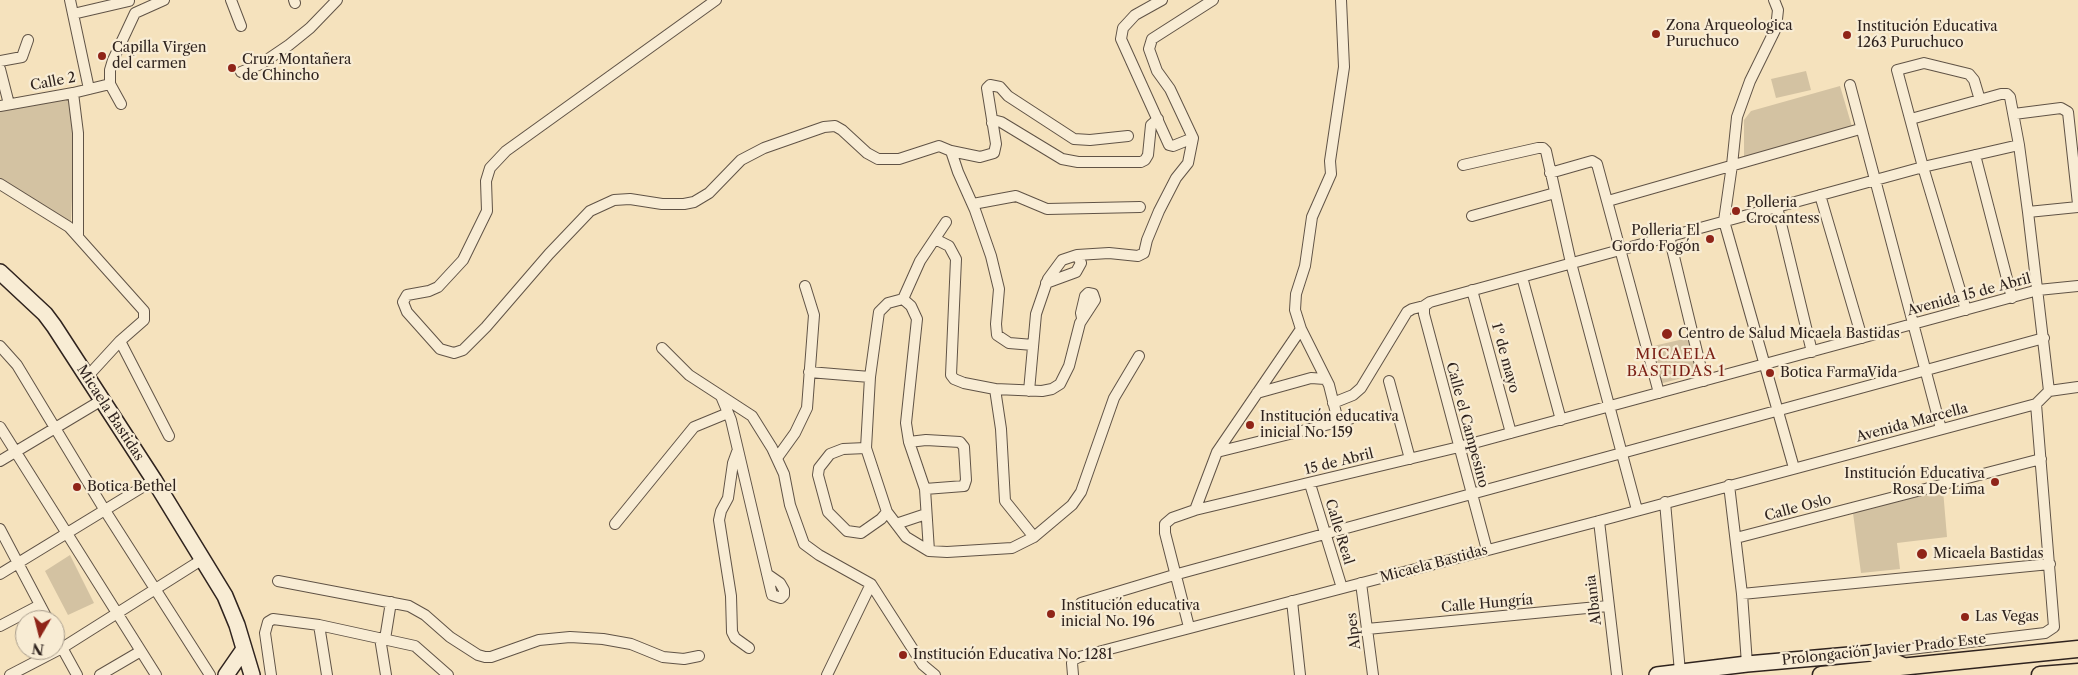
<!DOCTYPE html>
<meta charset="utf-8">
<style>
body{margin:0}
#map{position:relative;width:2078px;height:675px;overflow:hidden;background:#f5e2bd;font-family:"Libre Caslon Text",serif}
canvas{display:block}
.north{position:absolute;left:15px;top:610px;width:50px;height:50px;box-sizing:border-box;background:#f8ecd4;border:1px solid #a89c8b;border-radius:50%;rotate:188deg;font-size:14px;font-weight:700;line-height:20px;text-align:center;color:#2f231e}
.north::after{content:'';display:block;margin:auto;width:18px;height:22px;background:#8f2418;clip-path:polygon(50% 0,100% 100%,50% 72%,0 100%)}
</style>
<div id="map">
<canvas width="2078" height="675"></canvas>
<div class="north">N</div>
</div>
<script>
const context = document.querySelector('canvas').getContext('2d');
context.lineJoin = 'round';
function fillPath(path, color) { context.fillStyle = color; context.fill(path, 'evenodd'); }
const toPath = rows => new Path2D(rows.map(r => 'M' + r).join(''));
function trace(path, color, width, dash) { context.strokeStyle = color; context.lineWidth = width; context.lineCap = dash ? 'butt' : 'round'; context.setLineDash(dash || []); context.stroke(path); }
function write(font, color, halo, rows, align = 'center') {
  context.font = font + ' "Libre Caslon Text",serif'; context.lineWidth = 4.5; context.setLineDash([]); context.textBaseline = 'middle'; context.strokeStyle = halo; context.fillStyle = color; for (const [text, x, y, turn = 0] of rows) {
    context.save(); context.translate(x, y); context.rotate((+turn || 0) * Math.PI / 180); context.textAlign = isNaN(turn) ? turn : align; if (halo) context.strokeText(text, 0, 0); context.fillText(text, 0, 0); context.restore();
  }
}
fillPath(toPath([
 [1806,71,1811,90,1776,98,1771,79],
 [1840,86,1853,130,1744,157,1744,120,1751,111],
 [68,98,73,119,74,147,71,221,68,223,0,182,0,108],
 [1688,338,1698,374,1659,384,1649,347],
 [1943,490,1947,537,1897,543,1900,569,1861,573,1853,513],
 [70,555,94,603,68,615,45,571]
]), '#d3c2a2');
const street = toPath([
 [70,0,89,89],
 [231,0,241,26],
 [294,0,295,3],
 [716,0,506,151,490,168,486,181,487,211,463,260,438,287,429,291,407,295,403,302,407,312,440,349,454,353,463,350,486,327,549,254,590,211,614,200,630,199,662,204,684,204,694,202,709,193,741,160,764,148,824,127,835,126,842,130,867,153,878,159,899,159,939,146,951,151,958,172,975,210,991,256,999,289,996,324,997,335,1009,343,1033,345],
 [1162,0,1135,15,1123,28,1121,39,1169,145,1173,146,1193,138],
 [1774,0,1778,10,1776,28,1750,81,1737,117,1732,165,1724,221,1794,468],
 [73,14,129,1],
 [0,61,22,57,28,40],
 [0,69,9,104],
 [241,72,261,64,289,45,310,28,337,0],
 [1850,85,1941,429],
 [73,93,78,133,78,237],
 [121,104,110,84,110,70,113,60,135,13,164,0],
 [0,106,73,93,110,84],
 [2014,114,2061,108,2068,112,2078,204],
 [992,123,997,121,1001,122,1062,159,1078,162,1141,162,1145,160,1148,155,1151,125,1158,119],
 [951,151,980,157,994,153,996,144,987,88,990,85,1000,87,1008,96,1074,139,1090,140,1128,136],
 [1975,155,2012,298],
 [1463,165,1538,148,1543,148,1546,151,1571,263,1637,510],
 [1550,173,1592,161,1597,164,1659,393],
 [0,184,69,227,144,311,144,320,120,341,87,377],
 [1820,195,1862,338],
 [1608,201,1860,129],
 [973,204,1016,196,1047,209,1140,207],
 [1777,207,1812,352],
 [2028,212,2078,207],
 [1472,216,1555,193],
 [946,222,920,261,903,299,888,303,879,312,878,319,870,377,866,448,887,512,906,537,929,551,947,552,1012,548,1034,537,1072,505,1081,492,1114,398,1139,356],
 [1669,236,1704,381],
 [935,239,949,246,956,259,951,375,954,379,964,383,995,389,1001,429,1005,501,1034,537],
 [1077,255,1109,253,1138,256,1144,253,1147,240,1159,211,1176,178,1188,163,1193,138,1170,89,1157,71,1149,49,1152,39,1213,0],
 [1522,277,1561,420],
 [1472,290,1511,433],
 [903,299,911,306,917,319,906,423,909,442,925,489,929,551],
 [1424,306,1424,314,1487,550],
 [1966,310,1923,167,1897,70,1924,63,1969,74,1974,80,1980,100],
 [120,341,169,436],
 [0,346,17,365,104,509,210,675],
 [662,348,689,375,752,416,772,448,784,474,790,505,804,544,819,555,871,584,923,665,935,675],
 [809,372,870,377],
 [1389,381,1410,459],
 [995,389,1042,391,1052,389,1060,384,1069,366,1080,323,1095,300,1093,294,1088,293,1085,296,1081,313,1082,318],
 [1029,391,1036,314,1048,279,1062,260,1077,255,1081,263,1076,272,1046,283],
 [2049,391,2078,387],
 [1257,393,1311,378,1325,379],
 [721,396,731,420,772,595,781,598,784,595,784,590,780,583,767,574],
 [1333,403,1353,395,1361,388,1407,312,1412,309,1424,306,1430,302,1923,167,2019,145],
 [1338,421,1329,385,1301,329,1295,310,1296,294,1305,266,1312,217,1331,174,1330,161,1344,67,1341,0],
 [0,427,156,675],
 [909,442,926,440,960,442,964,447,966,480,964,486,925,489],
 [866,448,843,449,830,454,819,468,818,475,828,512,847,531,861,533,881,519,887,512],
 [737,452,733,463,728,498,721,511,719,520,731,596,732,632,735,638,749,648],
 [1217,452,1350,419],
 [777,458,795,433,807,408,814,315,805,286],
 [0,461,102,400],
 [1310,484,1342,588],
 [1729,485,1742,594,1747,664],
 [1665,502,1680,672],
 [1195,510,1217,452,1301,329],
 [1599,521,1617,675],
 [615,524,694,427,728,413],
 [896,524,926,514],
 [0,529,48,620],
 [1736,538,2041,459],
 [0,574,154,480],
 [278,581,409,606,425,615,450,637,478,655,485,657,491,657,539,640,570,637,603,639,631,644,663,657,684,659,699,656],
 [1361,583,1373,675],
 [1742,594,2050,564],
 [1292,601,1300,675],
 [1081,603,1174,575,2044,338],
 [319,625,327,675],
 [0,626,40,605],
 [1189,627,1165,533,1165,524,1172,518,1195,510,1459,447,2038,290,2078,286],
 [1367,629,1608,606],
 [55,635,77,675],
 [380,638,386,675],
 [385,639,391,602],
 [1877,653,2045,633,2054,627,2036,404],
 [10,675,62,648,203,559],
 [100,675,141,651],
 [271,675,265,633,268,622,273,619,319,625,415,646,448,675],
 [827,675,871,584],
 [1073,675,1072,663,1073,660,1079,657,1599,521,2036,404,2049,391,2028,212,2019,145,2010,97,2007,94,2001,94,1911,119]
]);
const secondary = toPath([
 [0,272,45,314,54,326,154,480,225,596,237,625,252,675],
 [226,675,244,649],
 [1657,675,1747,664,1872,653]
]);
const primary = toPath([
 [1872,653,1903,666],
 [1821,675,2078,649],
 [2040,675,2078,672]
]);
trace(street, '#605346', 12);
trace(secondary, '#2f231e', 18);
trace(primary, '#2f231e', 19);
trace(street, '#f8ecd4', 10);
trace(secondary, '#f8ecd4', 15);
trace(primary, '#f5e2bd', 16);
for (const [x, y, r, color] of [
 [1656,34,5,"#8f2418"],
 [1847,35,5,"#8f2418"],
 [102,56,5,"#8f2418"],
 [232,68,5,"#8f2418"],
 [1736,211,5,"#8f2418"],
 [1710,239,5,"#8f2418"],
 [1667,334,6,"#8f2418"],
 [1770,373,5,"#8f2418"],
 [1250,425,5,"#8f2418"],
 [1995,482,5,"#8f2418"],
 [77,487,5,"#8f2418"],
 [1922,554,6,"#8f2418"],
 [1051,614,5,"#8f2418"],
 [1965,617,5,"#8f2418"],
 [903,655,5,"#8f2418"]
]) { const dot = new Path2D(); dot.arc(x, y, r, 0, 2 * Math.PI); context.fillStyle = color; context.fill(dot); trace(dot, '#f8ecd4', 2); }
write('14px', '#2f231e', '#f8ecd4', [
 ["Zona Arqueologica",1666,26],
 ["Puruchuco",1666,42],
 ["Institución Educativa",1857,27],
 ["1263 Puruchuco",1857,43],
 ["Capilla Virgen",112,48],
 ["del carmen",112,64],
 ["Cruz Montañera",242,60],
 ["de Chincho",242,76],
 ["Polleria",1746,203],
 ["Crocantess",1746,219],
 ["Polleria El",1700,231,"right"],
 ["Gordo Fogón",1700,247,"right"],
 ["Centro de Salud Micaela Bastidas",1678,334],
 ["Botica FarmaVida",1780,373],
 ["Institución educativa",1260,417],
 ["inicial No. 159",1260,433],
 ["Institución Educativa",1985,474,"right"],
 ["Rosa De Lima",1985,490,"right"],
 ["Botica Bethel",87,487],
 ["Micaela Bastidas",1933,554],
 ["Institución educativa",1061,606],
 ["inicial No. 196",1061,622],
 ["Las Vegas",1975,617],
 ["Institución Educativa No. 1281",913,655]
], 'left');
write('14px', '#2f231e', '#f8ecd4', [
 ["Calle 2",53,82,-11],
 ["Avenida 15 de Abril",1969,295,-15],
 ["1º de mayo",1505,358,75],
 ["Micaela Bastidas",110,413,57],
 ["Avenida Marcella",1912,423,-15],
 ["Calle el Campesino",1467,425,75],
 ["15 de Abril",1339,462,-14],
 ["Calle Oslo",1798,508,-15],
 ["Calle Real",1339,532,73],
 ["Micaela Bastidas",1434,564,-15],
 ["Albania",1594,600,-97],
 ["Calle Hungría",1487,604,-5],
 ["Alpes",1354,631,-97],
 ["Prolongación Javier Prado Este",1884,650,-6]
]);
context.letterSpacing = '1px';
write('15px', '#7a1f14', '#f8ecd4', [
 ["MICAELA",1676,355],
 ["BASTIDAS 1",1676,372]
]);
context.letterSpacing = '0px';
</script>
